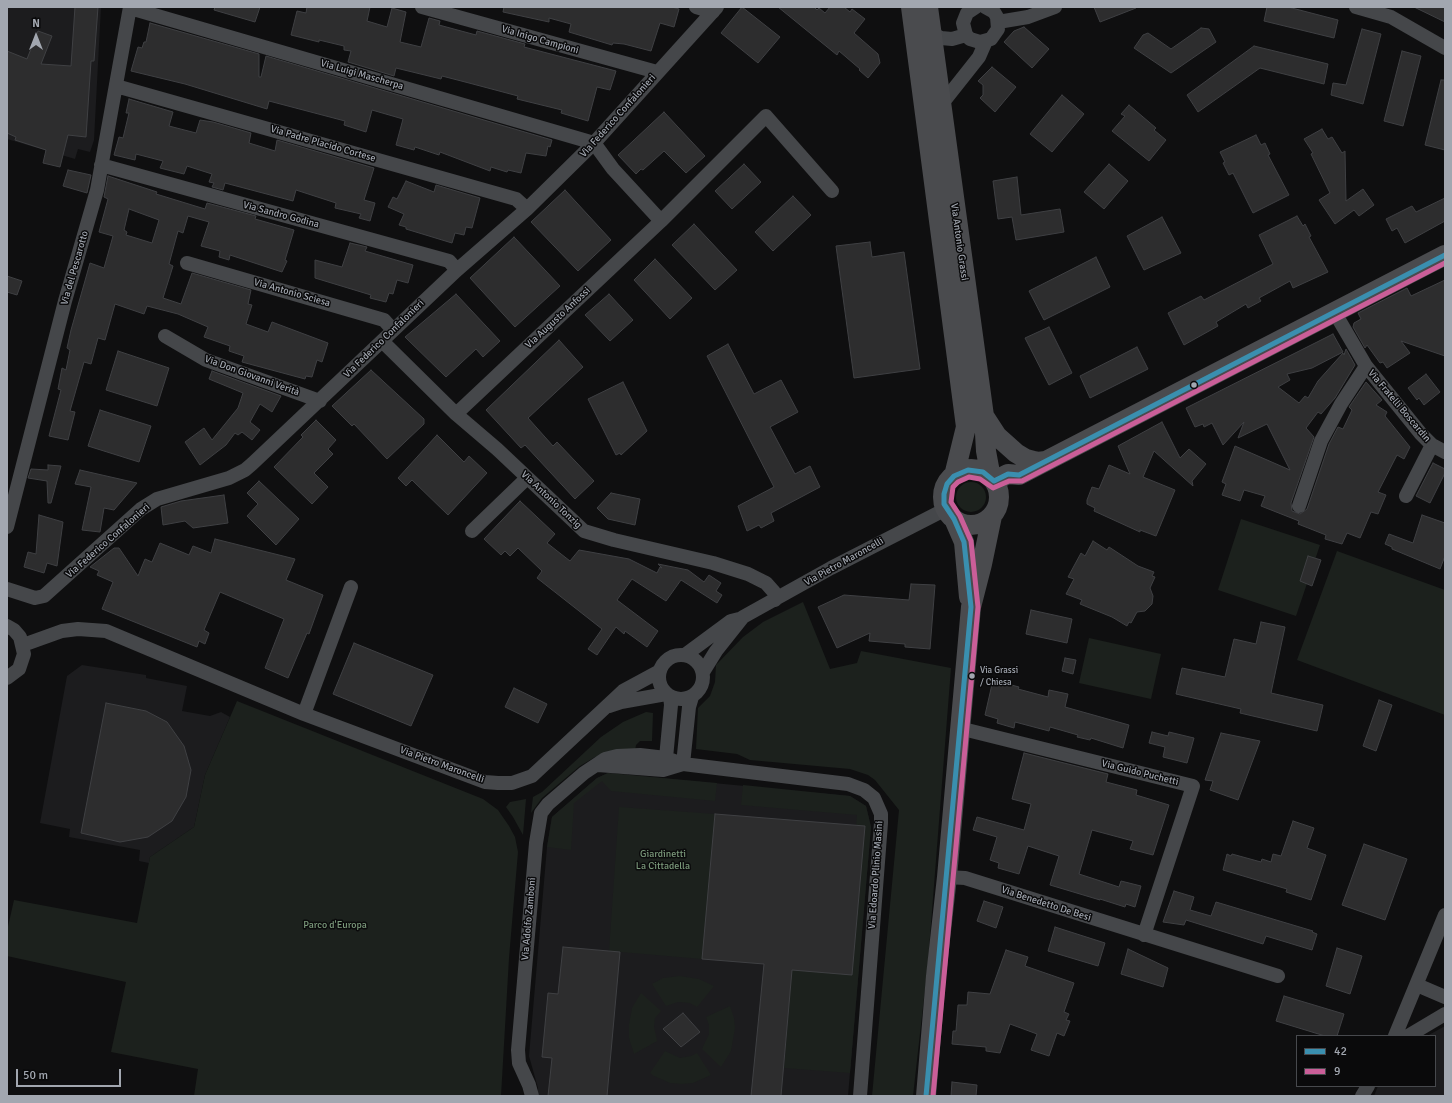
<!DOCTYPE html>
<meta charset="utf-8">
<style>
body{margin:0}
#map{position:relative;width:1452px;height:1103px;overflow:hidden;background:#0f0f10;font-family:Signika,sans-serif}
canvas{display:block}
.frame{position:absolute;inset:0;border:8px solid #a2a7b0;pointer-events:none}
.legend{position:absolute;left:1296px;top:1035px;width:140px;height:52px;box-sizing:border-box;background:#0a0a0b;border:1px solid #47494d;margin:0;padding:5px 7px;list-style:none;font-size:12px;color:#a2a7b0}
.legend li{display:flex;align-items:center;gap:8px;height:20px}
.legend b{width:20px;border:1px solid #47494d}
.north{position:absolute;left:16px;top:16px;width:40px;height:40px;-webkit-text-stroke:3px #0a0a0b;paint-order:stroke;rotate:0deg;font-size:11px;font-weight:700;line-height:16px;text-align:center;color:#a2a7b0}
.north::after{content:'';display:block;margin:auto;width:14px;height:18px;background:#a2a7b0;clip-path:polygon(50% 0,100% 100%,50% 72%,0 100%)}
.scale{position:absolute;left:16px;top:1069px;width:105px;height:18px;box-sizing:border-box;border:2px solid #a2a7b0;border-top:0;padding-left:5px;font-size:12px;line-height:14px;white-space:nowrap;color:#a2a7b0;-webkit-text-stroke:3px #0a0a0b;paint-order:stroke}
</style>
<div id="map">
<canvas width="1452" height="1103"></canvas>
<div class="frame"></div>
<ul class="legend">
<li><b style="height:5px;background:#3a8faf"></b>42</li>
<li><b style="height:5px;background:#ca5e98"></b>9</li>
</ul>
<div class="north">N</div>
<div class="scale">50 m</div>
</div>
<script>
const context = document.querySelector('canvas').getContext('2d');
context.lineJoin = 'round';
function fillPath(path, color) { context.fillStyle = color; context.fill(path, 'evenodd'); }
const toPath = rows => new Path2D(rows.map(r => 'M' + r).join(''));
function trace(path, color, width, dash) { context.strokeStyle = color; context.lineWidth = width; context.lineCap = dash ? 'butt' : 'round'; context.setLineDash(dash || []); context.stroke(path); }
function write(font, color, halo, rows, align = 'center') {
  context.font = font + ' Signika,sans-serif'; context.lineWidth = 3; context.setLineDash([]); context.textBaseline = 'middle'; context.strokeStyle = halo; context.fillStyle = color; for (const [text, x, y, turn = 0] of rows) {
    context.save(); context.translate(x, y); context.rotate((+turn || 0) * Math.PI / 180); context.textAlign = isNaN(turn) ? turn : align; if (halo) context.strokeText(text, 0, 0); context.fillText(text, 0, 0); context.restore();
  }
}
fillPath(toPath([
 [7,7,101,7,94,140,90,152,78,149,75,159,7,139],
 [82,665,146,675,146,678,187,686,182,711,210,716,221,712,230,717,205,775,194,827,150,857,149,863,139,861,140,850,69,837,70,829,40,823,67,676],
 [608,773,850,796,866,806,871,827,848,1096,537,1096,538,1088,529,1056,547,847,552,817,597,778],
 [1445,1026,1445,1096,1374,1096,1378,1086,1435,1086,1435,1036,1427,1036]
]), '#1c1c1e');
fillPath(toPath([
 '956 497a15 15 0 1 1 30 0a15 15 0 1 1-30 0Z',
 [1241,519,1320,545,1296,616,1218,590],
 [1337,551,1445,590,1445,715,1297,660],
 [803,602,830,669,857,663,861,651,951,668,928,962,913,1096,872,1096,899,810,875,780,868,775,850,769,750,760,737,754,696,749,698,708,710,696,715,682,716,665,743,637,763,622],
 [1089,638,1161,654,1151,699,1079,683],
 [237,701,483,799,498,810,509,826,515,837,518,852,509,958,501,1096,194,1096,198,1069,111,1052,126,982,7,956,7,931,14,900,137,923,150,857,194,827,205,775],
 [646,712,653,713,652,741,640,741,636,745,635,751,595,757,580,766,542,798,531,813,533,797,542,792,601,737,623,722],
 [608,773,717,783,715,801,611,791,602,781,574,803,571,850,547,847,552,817,597,778],
 [743,785,850,796,866,806,871,827,850,1073,784,1068,792,970,852,975,865,827,856,826,857,815,741,805],
 [526,799,523,835,513,817,506,807,510,802],
 [619,807,715,814,702,959,609,951],
 [680,976,699,979,714,986,697,1007,690,1003,678,1002,666,1006,652,984,663,978],
 [641,993,661,1011,655,1018,654,1027,657,1041,634,1054,629,1038,629,1024,632,1008],
 [730,1006,734,1018,735,1028,731,1051,721,1067,702,1049,709,1034,709,1025,706,1017],
 [665,1051,680,1058,691,1056,697,1053,711,1075,693,1083,682,1084,670,1083,654,1076,650,1073]
]), '#1c211d');
const building = toPath([
 [75,7,98,7,94,61,91,61,86,137,68,135,60,167,43,163,46,150,15,140,16,137,7,133,7,51,27,59,38,31,52,36,41,64,71,66,75,7],
 [215,7,260,7,255,22,214,10,215,7],
 [307,7,370,7,367,21,387,27,392,8,406,12,400,42,421,47,429,18,440,21,439,25,476,35,477,31,525,44,524,47,616,71,610,90,597,87,588,121,561,113,562,110,517,99,518,96,469,83,442,76,441,79,396,68,394,76,348,62,351,51,344,50,344,46,319,40,319,42,291,35,297,11,306,13,307,7],
 [504,7,672,7,679,9,674,27,660,23,651,51,624,44,613,43,612,45,569,32,571,24,549,18,549,22,503,12,504,7],
 [742,7,780,37,758,63,721,33,742,7],
 [778,7,814,7,817,10,819,8,825,13,830,7,844,7,850,12,852,9,865,19,854,33,878,54,880,63,868,78,859,70,860,69,839,51,837,55,778,7],
 [1094,7,1136,7,1136,8,1100,22,1094,7],
 [1267,7,1288,7,1338,20,1334,38,1264,21,1267,7],
 [1414,7,1445,7,1445,22,1414,7],
 [150,23,259,54,259,77,261,77,266,56,552,140,550,147,548,146,546,156,526,153,521,173,508,170,507,172,491,167,490,171,440,152,439,155,415,147,414,150,396,145,403,119,372,110,366,132,344,125,345,121,269,101,267,109,185,84,131,71,138,47,142,48,144,42,146,42,150,23],
 [1024,27,1049,49,1032,68,1004,42,1014,31,1024,27],
 [1201,28,1209,29,1216,42,1171,73,1134,48,1143,35,1148,33,1171,49,1201,28],
 [1362,29,1381,34,1363,104,1331,95,1333,83,1346,85,1362,29],
 [1254,46,1328,64,1324,84,1260,68,1198,112,1187,95,1254,46],
 [1402,51,1421,56,1403,126,1384,121,1402,51],
 [992,67,1016,87,995,112,980,98,983,95,983,85,978,81,992,67],
 [1441,80,1445,80,1445,150,1425,145,1441,80],
 [1062,95,1084,114,1052,152,1030,134,1062,95],
 [129,99,173,112,169,126,196,133,200,120,213,122,251,133,249,143,275,151,277,140,374,168,364,200,375,203,370,221,359,218,361,214,335,208,336,203,296,190,293,201,225,183,223,190,212,187,214,183,209,182,212,174,187,166,184,174,160,168,163,161,136,154,135,160,114,155,119,137,123,138,129,113,126,113,129,99],
 [1129,105,1156,128,1154,130,1166,140,1149,161,1112,131,1125,116,1121,114,1129,105],
 [664,112,705,156,686,173,664,151,643,170,641,169,636,174,618,155,664,112],
 [1322,129,1328,139,1332,137,1342,153,1345,151,1346,201,1363,189,1374,205,1359,216,1354,210,1335,224,1319,200,1330,193,1311,154,1313,153,1304,139,1322,129],
 [1256,135,1261,145,1265,143,1270,154,1268,155,1289,195,1253,213,1233,173,1229,175,1223,163,1225,162,1220,152,1256,135],
 [744,164,761,182,732,209,715,191,744,164],
 [1109,164,1128,181,1104,209,1084,192,1109,164],
 [68,170,91,175,87,193,63,186,68,170],
 [108,176,157,192,156,194,205,209,207,203,256,216,255,219,294,230,285,260,287,261,282,272,230,255,229,260,219,257,220,251,201,246,209,222,188,216,183,233,178,231,169,264,173,266,163,298,181,304,192,273,251,290,248,304,252,305,246,324,268,332,272,322,328,343,322,362,317,360,312,377,306,376,305,379,242,362,244,356,229,351,230,346,204,337,208,327,178,314,147,306,144,314,115,304,105,340,98,338,91,364,84,362,70,411,75,412,68,440,49,436,61,390,58,389,62,368,66,370,70,350,67,348,71,330,90,263,104,268,113,236,99,232,108,199,104,197,108,176],
 [129,209,159,220,152,243,126,235,127,232,124,230,129,209],
 [1017,177,1021,215,1060,209,1064,232,1016,240,1012,217,998,219,993,181,1017,177],
 [406,181,434,192,436,185,480,198,472,228,466,227,464,235,455,233,452,243,406,229,406,227,399,225,404,214,388,207,393,197,397,199,406,181],
 [565,190,611,240,578,271,531,222,565,190],
 [793,196,811,215,773,251,755,232,793,196],
 [1445,198,1445,221,1405,243,1397,228,1392,231,1386,219,1412,206,1416,212,1445,198],
 [1297,216,1303,226,1305,224,1311,236,1309,237,1328,272,1293,288,1290,281,1259,298,1261,301,1248,308,1246,304,1216,322,1218,326,1184,345,1168,313,1201,296,1204,300,1273,264,1259,235,1297,216],
 [1162,217,1181,253,1144,270,1127,236,1162,217],
 [694,224,737,270,715,290,672,245,694,224],
 [514,237,560,286,515,327,470,278,514,237],
 [870,242,872,257,904,252,920,369,854,378,836,246,870,242],
 [350,243,367,247,365,251,413,265,408,283,397,280,393,294,389,293,386,302,370,298,371,295,315,278,315,260,342,267,350,243],
 [1096,257,1110,287,1044,320,1029,291,1096,257],
 [655,259,692,298,670,319,634,280,655,259],
 [7,276,22,281,17,295,7,292,7,276],
 [1445,280,1445,356,1401,341,1410,353,1387,368,1383,362,1380,363,1367,345,1365,348,1353,327,1354,323,1361,319,1358,313,1407,288,1411,296,1445,280],
 [456,294,500,341,483,357,476,349,446,377,405,337,456,294],
 [609,294,633,320,610,341,585,315,609,294],
 [1049,327,1072,373,1049,385,1025,338,1049,327],
 [1333,334,1343,352,1312,368,1287,374,1290,380,1278,387,1299,403,1305,396,1308,398,1318,381,1343,353,1344,355,1346,349,1355,365,1335,398,1321,414,1318,412,1306,428,1314,437,1291,503,1292,511,1300,514,1307,509,1329,444,1338,427,1343,429,1352,410,1349,407,1366,382,1382,400,1376,405,1387,412,1385,416,1410,447,1404,459,1397,455,1378,492,1386,495,1378,514,1371,512,1360,538,1347,533,1342,544,1325,539,1326,535,1298,524,1299,521,1261,506,1265,496,1244,490,1240,501,1222,495,1226,484,1222,482,1235,446,1290,470,1267,424,1238,438,1244,422,1223,445,1212,423,1204,427,1203,424,1195,427,1186,408,1333,334],
 [559,340,583,367,528,418,553,446,557,442,594,481,575,499,525,445,521,448,486,410,559,340],
 [728,344,754,394,781,380,798,412,770,427,795,474,810,466,820,487,771,513,774,521,761,528,759,525,747,531,738,506,774,487,707,356,728,344],
 [1137,347,1148,369,1090,398,1080,376,1137,347],
 [118,351,169,368,157,406,106,390,118,351],
 [371,370,424,419,424,424,387,459,354,424,352,426,332,406,371,370],
 [212,371,281,396,272,412,260,404,250,422,260,430,252,440,242,432,238,435,235,433,226,445,200,465,185,442,204,428,212,440,238,408,243,393,209,379,212,371],
 [1426,374,1440,392,1424,405,1419,398,1417,400,1408,388,1426,374],
 [623,382,647,431,621,455,620,453,616,455,588,399,623,382],
 [100,410,151,426,139,462,88,446,100,410],
 [316,420,336,440,328,449,333,454,314,473,328,487,312,504,274,467,303,437,301,435,316,420],
 [1162,422,1180,458,1189,449,1206,464,1192,481,1193,486,1154,451,1143,477,1175,490,1156,536,1140,530,1140,532,1094,511,1095,508,1087,504,1087,500,1092,487,1099,489,1109,465,1130,474,1118,446,1162,422],
 [437,435,464,462,469,456,487,473,448,515,412,480,406,486,398,478,437,435],
 [1433,463,1445,469,1445,473,1430,503,1416,496,1433,463],
 [48,465,61,466,51,503,48,503,47,481,28,478,31,469,48,470,48,465],
 [80,470,137,483,114,510,104,508,100,532,82,530,91,487,75,484,80,470],
 [259,481,299,519,276,545,247,516,258,504,247,493,259,481],
 [611,493,640,499,635,525,608,519,597,508,611,493],
 [224,495,228,523,193,528,185,521,163,525,161,507,181,501,224,495],
 [520,501,555,534,547,543,570,561,579,550,629,559,657,573,660,567,662,568,658,564,688,570,704,582,709,575,721,583,716,591,722,595,717,603,681,580,666,601,632,579,617,600,658,631,647,647,625,631,624,634,616,627,597,655,588,649,602,629,537,578,542,571,518,548,510,556,505,551,501,555,484,539,520,501],
 [39,515,63,522,57,566,47,563,44,573,24,567,28,552,36,554,39,515],
 [1422,515,1445,523,1445,556,1440,569,1392,549,1392,547,1385,544,1389,534,1413,543,1422,515],
 [215,539,295,559,286,580,323,595,309,634,307,633,288,678,265,668,284,619,220,592,204,630,209,633,205,644,199,641,197,647,102,609,113,582,97,575,99,571,90,567,114,548,119,548,138,576,145,559,152,562,160,543,189,555,193,546,211,553,215,539],
 [1093,541,1107,550,1109,547,1138,566,1154,572,1152,576,1155,577,1150,588,1153,596,1152,604,1145,611,1137,612,1131,623,1129,622,1127,626,1112,617,1080,604,1082,600,1066,594,1074,579,1068,577,1081,553,1085,556,1093,541],
 [1308,556,1321,560,1312,586,1300,581,1308,556],
 [911,584,935,585,930,649,905,647,905,644,869,641,870,633,837,648,818,607,844,595,909,600,911,584],
 [1031,610,1072,619,1067,643,1026,634,1031,610],
 [1261,622,1285,627,1271,693,1323,705,1317,731,1240,713,1241,709,1176,694,1182,668,1225,677,1234,639,1256,644,1261,622],
 [354,643,433,675,411,726,333,694,354,643],
 [1065,658,1076,660,1073,674,1062,671,1065,658],
 [993,680,1019,687,1018,689,1048,697,1049,690,1068,694,1065,707,1129,725,1123,748,1091,738,1090,740,1077,737,1078,735,1050,727,1049,731,1015,722,1014,728,997,723,998,719,985,715,993,680],
 [514,688,547,704,538,723,505,707,514,688],
 [1379,700,1392,705,1376,751,1363,746,1379,700],
 [106,703,146,711,167,722,184,746,191,770,186,797,172,821,148,837,120,842,81,833,106,703],
 [1152,732,1168,736,1169,732,1194,738,1187,763,1163,757,1165,747,1149,743,1152,732],
 [1221,733,1260,741,1238,800,1210,790,1213,781,1205,780,1221,733],
 [1024,753,1108,774,1106,782,1137,790,1136,795,1169,805,1153,855,1130,849,1133,841,1092,830,1079,874,1119,887,1121,881,1141,886,1135,907,1126,904,1125,907,1100,899,1100,900,1050,885,1059,856,1028,846,1019,874,998,868,999,863,990,860,997,837,973,830,977,817,1024,830,1031,804,1012,799,1024,753],
 [715,814,865,826,852,975,792,970,781,1096,751,1096,764,964,702,959,715,814],
 [1293,821,1314,828,1307,848,1326,855,1311,900,1286,892,1287,889,1223,870,1227,854,1231,856,1232,854,1261,862,1262,859,1271,862,1273,854,1281,856,1293,821],
 [1364,844,1407,859,1385,920,1342,905,1364,844],
 [1174,891,1194,897,1190,910,1211,916,1216,902,1313,931,1312,932,1317,934,1312,950,1266,936,1263,944,1186,920,1184,925,1163,922,1174,891],
 [984,901,1003,907,996,928,977,921,984,901],
 [1055,927,1105,943,1098,966,1048,951,1055,927],
 [563,947,620,952,607,1096,548,1096,552,1058,542,1057,548,993,558,994,563,947],
 [1337,948,1362,956,1350,994,1326,986,1337,948],
 [1128,949,1168,968,1163,987,1121,974,1128,949],
 [1006,950,1028,957,1025,966,1074,983,1064,1012,1069,1014,1066,1020,1070,1021,1064,1036,1057,1033,1049,1056,1031,1050,1037,1034,1010,1024,1000,1053,986,1051,986,1047,952,1044,953,1031,956,1031,958,1005,967,1005,968,992,990,994,1006,950],
 [1284,996,1344,1014,1337,1036,1325,1036,1276,1021,1284,996],
 [683,1013,700,1032,681,1047,663,1029,683,1013],
 [952,1082,977,1085,976,1096,951,1096,952,1082]
]);
fillPath(building, '#2d2d2e');
trace(building, '#3f4043', 1);
trace(toPath([
 [422,7,657,72],
 [696,7,713,12],
 [976,7,967,13,963,23,966,35,970,39,980,42,991,39,998,29,997,17,994,12,985,7],
 [1356,7,1391,17,1445,48],
 [130,8,594,143,613,169,661,221,456,414],
 [998,22,1028,17,1055,7],
 [931,33,941,38,952,39,966,35],
 [116,86,516,199,527,209],
 [941,105,979,57,986,41],
 [101,165,449,261,457,270],
 [661,221,766,116,832,191],
 [187,263,384,320,393,330],
 [1335,313,1366,366,1421,434,1432,445,1445,452],
 [165,336,206,360,320,401],
 [382,341,456,414,497,449,584,531,614,540,713,563,748,574,766,583,774,592,775,600],
 [1406,496,1432,445],
 [1299,506,1321,441,1341,404,1366,366],
 [7,527,65,301,97,190,130,7],
 [472,531,527,478],
 [7,589,35,598,44,596,141,509,157,499,229,478,245,470,252,464,457,270,527,209,594,143,717,7],
 [7,626,14,630,20,637,24,654,19,669,7,678],
 [23,645,62,631,78,629,106,631,304,714,485,782,498,783,512,783,532,776,623,691,660,671],
 '659 677a22 22 0 1 1 44 0a22 22 0 1 1-44 0Z',
 [685,655,731,621,739,619],
 [703,672,716,651,743,617,831,568,946,509],
 [609,706,621,702,666,694],
 [304,714,351,587],
 [959,728,1193,786,1144,935],
 [666,758,671,705,670,696],
 [683,764,689,707,692,697],
 [598,765,663,770,683,764],
 [947,877,965,878,1278,976],
 [1417,985,1445,997],
 [1395,1036,1445,915],
 [1408,1036,1445,1014],
 [532,1096,529,1085,519,1063,518,1050,536,843,541,813,548,804,584,773,605,759,617,756,640,755,666,758,683,764,848,784,864,790,874,798,881,814,881,823,860,1096],
 [1362,1096,1368,1086]
]), '#45474a', 14);
trace(toPath([
 [911,7,966,427,954,476],
 [928,7,984,416,986,451,991,478],
 [984,416,997,436,1016,453,1026,459,1037,462,1046,461],
 '943 497a28 28 0 1 1 56 0a28 28 0 1 1-56 0Z',
 [994,481,1008,474,1019,475,1445,255],
 [954,519,964,542,969,597],
 [926,1096,936,976,947,877,971,607,982,564,992,516]
]), '#4a4b4e', 20);
trace(toPath([
 [926,1096,971,607,964,542,954,519,944,504,944,494,947,484,954,476,968,470,983,472,994,481,1008,474,1019,475,1445,255]
]), '#3a8faf', 5);
trace(toPath([
 [933,1096,978,607,971,541,960,516,951,502,953,487,958,482,969,477,980,479,993,488,1009,481,1022,481,1445,263]
]), '#ca5e98', 5);
for (const [x, y, r, color] of [
 [1194,385,3.5,"#a2a7b0"],
 [972,676,3.5,"#a2a7b0"]
]) { const dot = new Path2D(); dot.arc(x, y, r, 0, 2 * Math.PI); context.fillStyle = color; context.fill(dot); trace(dot, '#0a0a0b', 1.5); }
write('9px', '#a2a7b0', '#0a0a0b', [
 ["Via Grassi",980,671],
 ["/ Chiesa",980,683]
], 'left');
write('10px', '#a2a7b0', '#0a0a0b', [
 ["Via Inigo Campioni",540,40,16],
 ["Via Luigi Mascherpa",362,75,16],
 ["Via Federico Confalonieri",618,116,-48],
 ["Via Padre Placido Cortese",323,144,16],
 ["Via Sandro Godina",281,215,15],
 ["Via Antonio Grassi",959,242,82],
 ["Via del Pescarotto",75,268,-74],
 ["Via Antonio Sciesa",292,293,16],
 ["Via Augusto Anfossi",558,318,-43],
 ["Via Federico Confalonieri",384,339,-44],
 ["Via Don Giovanni Verità",252,376,20],
 ["Via Fratelli Boscardin",1399,406,50],
 ["Via Antonio Tonzig",551,500,43],
 ["Via Federico Confalonieri",108,541,-41],
 ["Via Pietro Maroncelli",844,562,-29],
 ["Via Pietro Maroncelli",442,765,20],
 ["Via Guido Puchetti",1140,773,14],
 ["Via Edoardo Plinio Masini",876,875,-86],
 ["Via Benedetto De Besi",1046,904,18],
 ["Via Adolfo Zamboni",529,919,-85]
]);
write('10px', '#7b997b', '#0a0a0b', [
 ["Giardinetti",663,854],
 ["La Cittadella",663,866],
 ["Parco d'Europa",335,925]
]);
</script>
